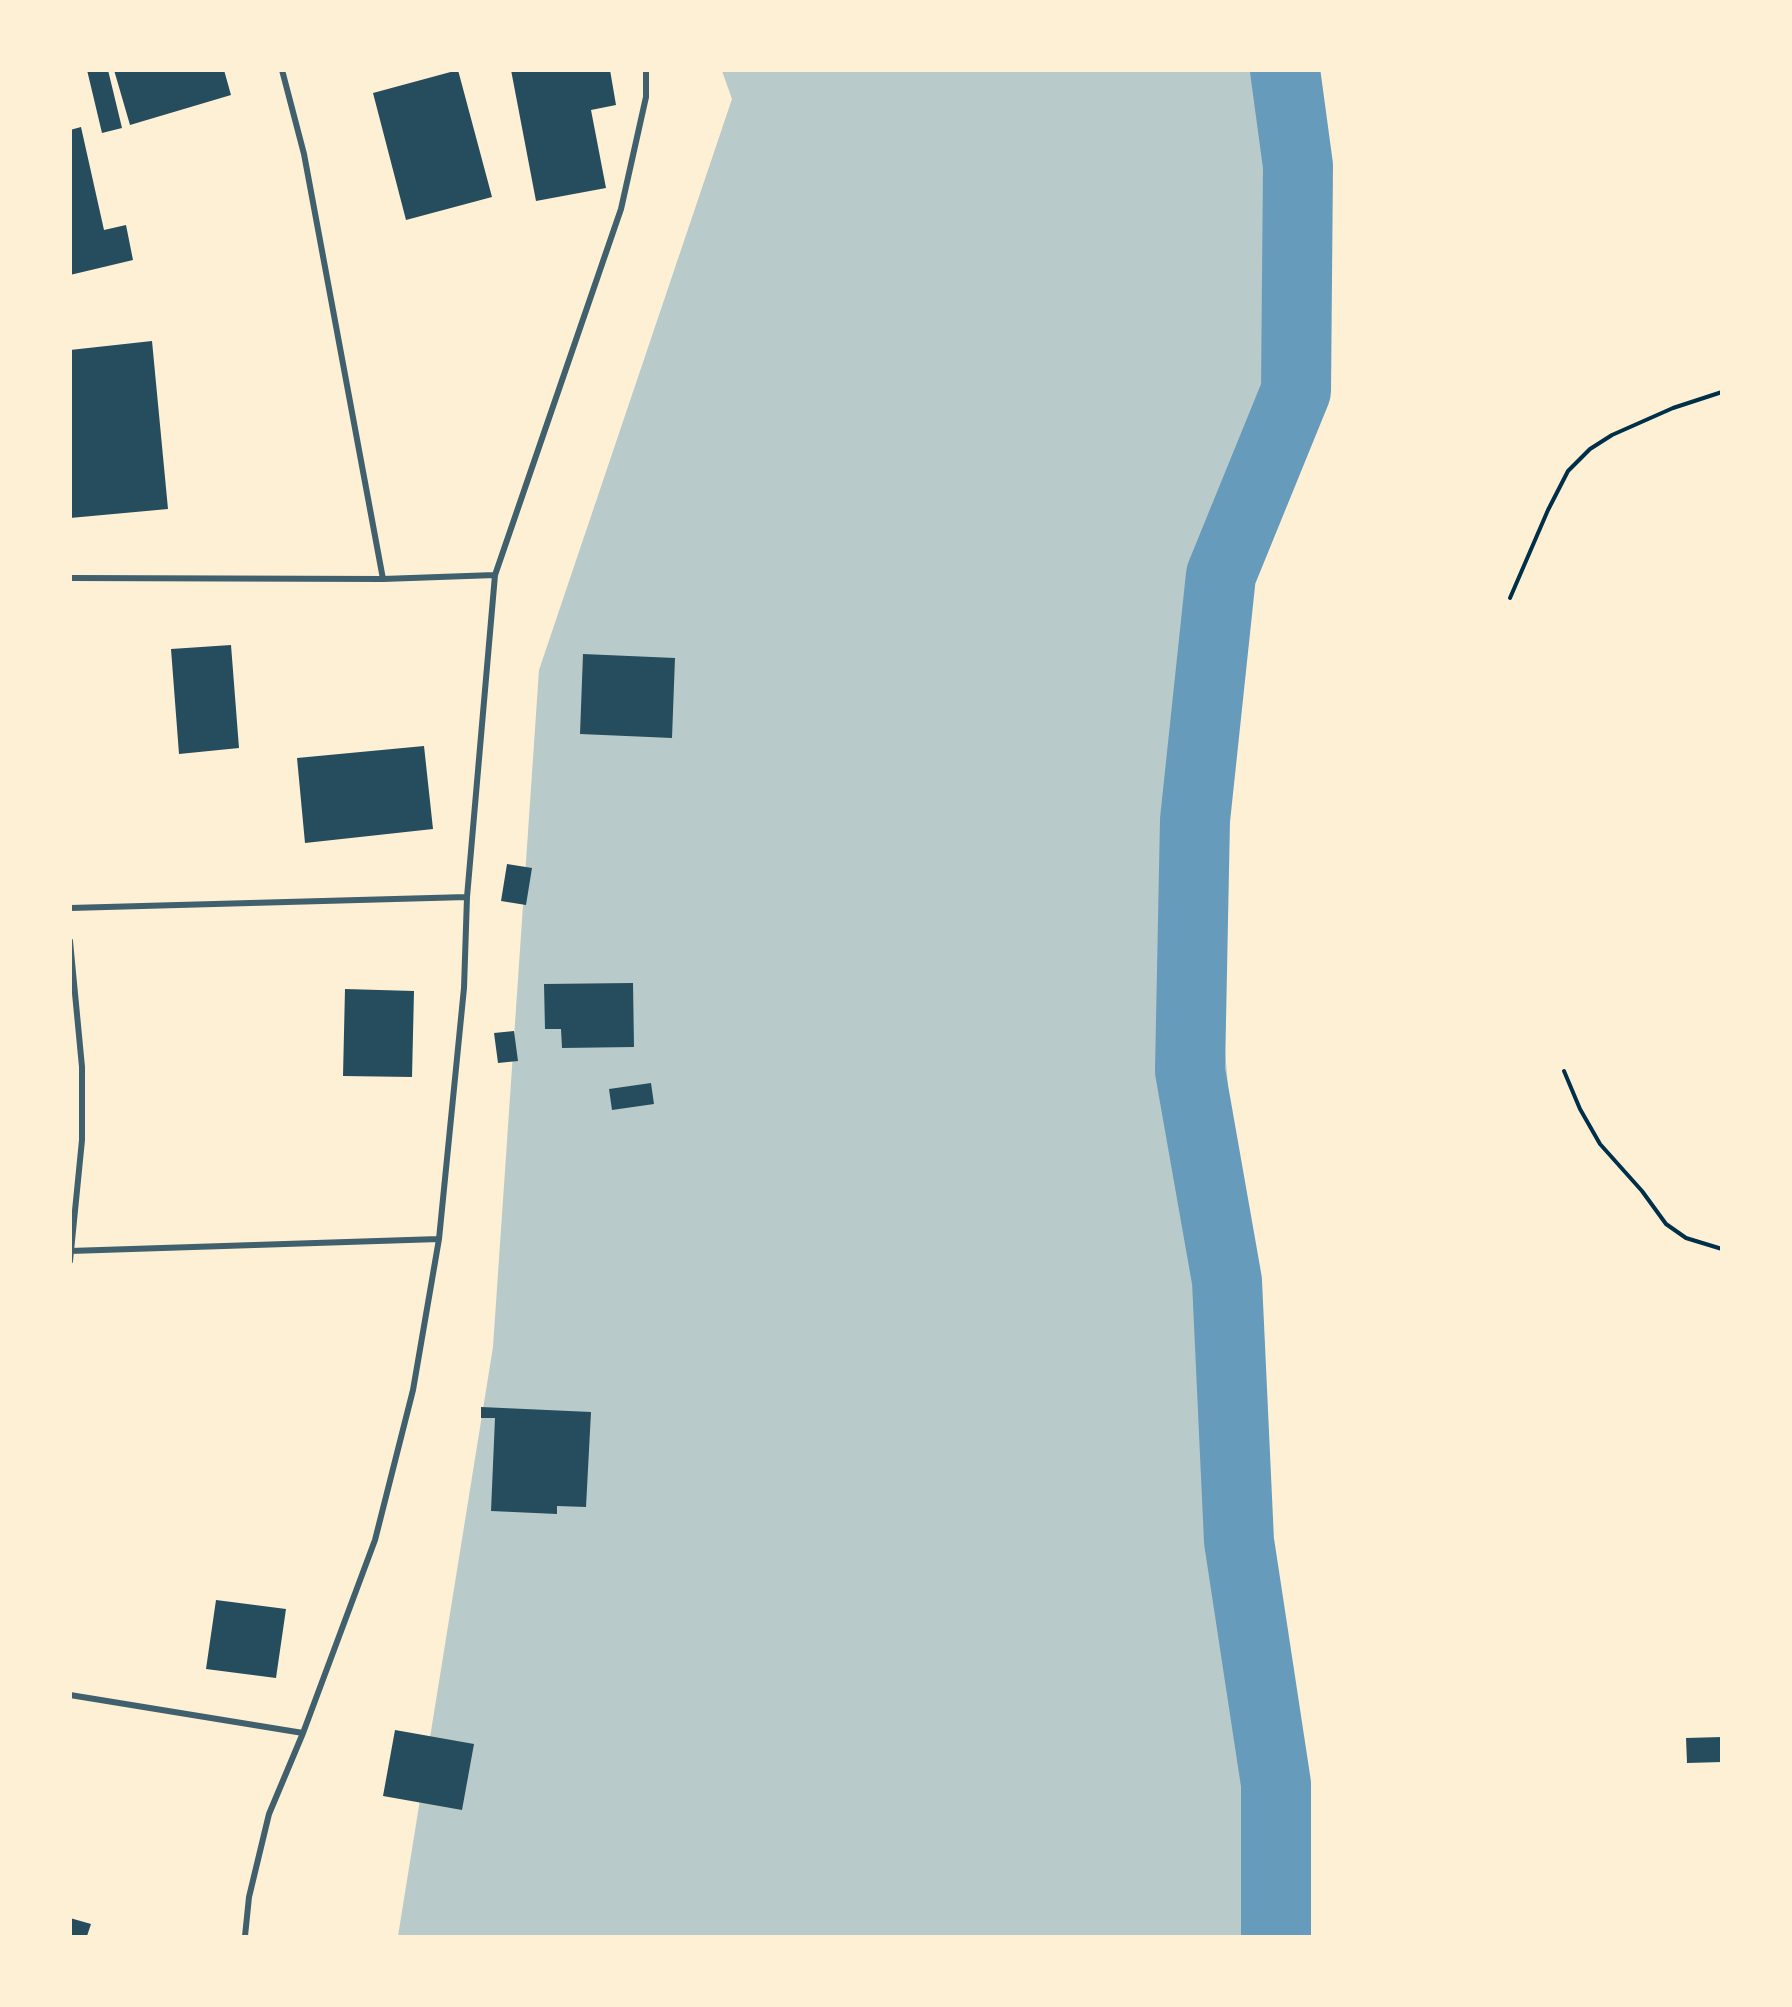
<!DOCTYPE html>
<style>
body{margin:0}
#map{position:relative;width:1792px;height:2007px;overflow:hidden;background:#fdf0d5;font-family:"Noto Sans",sans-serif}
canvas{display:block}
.frame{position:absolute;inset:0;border:72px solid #fdf0d5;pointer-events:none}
</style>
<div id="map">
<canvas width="1792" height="2007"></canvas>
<div class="frame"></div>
</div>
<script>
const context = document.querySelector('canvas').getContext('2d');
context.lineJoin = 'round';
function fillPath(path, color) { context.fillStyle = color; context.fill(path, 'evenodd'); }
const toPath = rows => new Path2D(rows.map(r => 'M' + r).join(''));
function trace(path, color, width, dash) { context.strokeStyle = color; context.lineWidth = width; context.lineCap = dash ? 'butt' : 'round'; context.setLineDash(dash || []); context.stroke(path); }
fillPath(toPath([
 [722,71,1258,71,1280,355,1214,911,1270,1613,1299,1923,1295,1936,398,1936,493,1347,539,670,732,99]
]), '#b9caca');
trace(toPath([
 [1276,1936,1276,1784,1239,1541,1227,1281,1190,1071,1195,820,1221,575,1296,391,1298,166,1285,70]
]), '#669bbc', 70);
fillPath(toPath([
 [87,70,108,70,122,128,102,133],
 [114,70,224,70,231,95,130,125],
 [458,70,492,197,406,220,373,93],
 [511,70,610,70,616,105,591,110,606,188,536,201],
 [81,127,104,230,126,225,133,260,70,275,70,130],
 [152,341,168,509,70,518,70,350],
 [231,645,239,748,179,754,171,649],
 [583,654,675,658,672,738,580,734],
 [424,746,433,829,305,843,297,758],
 [507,864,532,868,526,905,501,901],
 [633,983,634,1047,562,1048,561,1029,545,1029,544,984],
 [345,989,414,991,412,1077,343,1076],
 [514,1031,518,1061,498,1063,494,1033],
 [651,1083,654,1104,612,1110,609,1089],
 [481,1407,591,1412,586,1507,557,1506,557,1514,491,1511,495,1418,481,1418],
 [216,1600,286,1609,276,1678,206,1669],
 [395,1730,474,1744,462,1810,383,1796],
 [1722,1737,1722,1762,1687,1763,1686,1738],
 [70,1918,91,1924,87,1936,70,1936]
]), '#264d5e');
trace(toPath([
 [1510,598,1548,510,1568,471,1590,449,1612,435,1673,408,1722,392],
 [1564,1071,1580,1109,1600,1144,1642,1191,1666,1224,1686,1238,1722,1249]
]), '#003049', 4);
trace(toPath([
 [282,70,304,154,383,579],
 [70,578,383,579,495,575],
 [70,908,467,897],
 [70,941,82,1067,82,1140,70,1261],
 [70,1251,439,1239],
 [70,1695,303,1733],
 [245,1936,249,1897,269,1814,303,1733,375,1540,413,1390,439,1239,464,988,467,897,495,575,621,209,646,97,646,70]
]), '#3f606c', 6);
</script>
